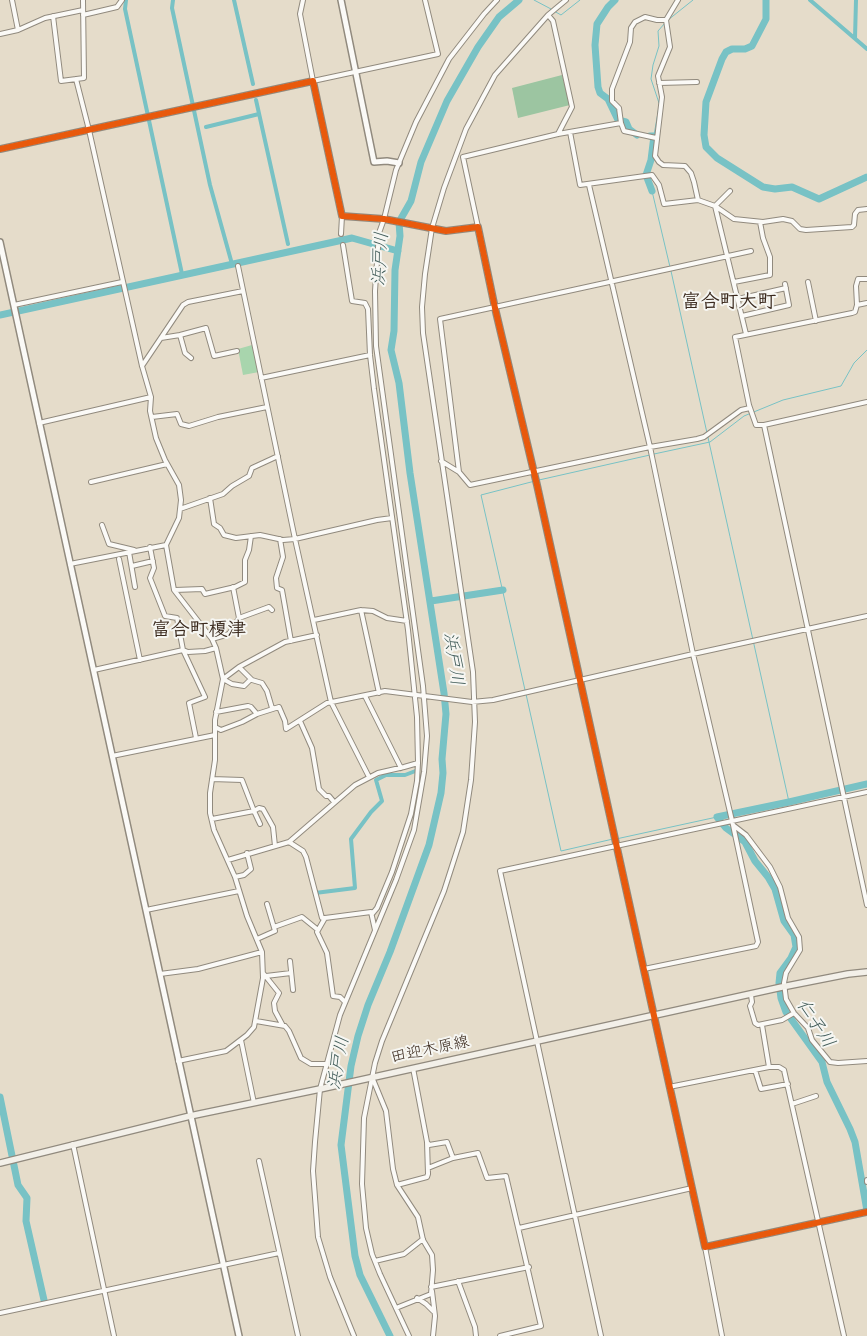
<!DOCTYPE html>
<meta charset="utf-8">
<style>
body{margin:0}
canvas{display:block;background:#e5dcca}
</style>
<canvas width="867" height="1336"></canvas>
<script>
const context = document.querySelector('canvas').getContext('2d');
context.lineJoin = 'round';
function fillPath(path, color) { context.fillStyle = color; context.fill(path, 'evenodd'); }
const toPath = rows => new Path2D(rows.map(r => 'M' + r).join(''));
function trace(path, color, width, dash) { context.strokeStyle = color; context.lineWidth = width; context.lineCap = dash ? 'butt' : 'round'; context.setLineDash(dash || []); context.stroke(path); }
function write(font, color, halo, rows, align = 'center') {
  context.font = font + ' Itim,"Klee One",sans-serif'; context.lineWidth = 4; context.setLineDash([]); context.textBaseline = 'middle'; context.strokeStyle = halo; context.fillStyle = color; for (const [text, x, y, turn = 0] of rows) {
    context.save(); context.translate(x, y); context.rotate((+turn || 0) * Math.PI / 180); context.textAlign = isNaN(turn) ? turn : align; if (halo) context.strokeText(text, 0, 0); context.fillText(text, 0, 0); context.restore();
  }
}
fillPath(toPath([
 [252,345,259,372,243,375,238,349]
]), '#a8d5ad');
fillPath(toPath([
 [562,75,570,105,518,118,512,88]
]), '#9cc5a1');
trace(toPath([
 [534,0,551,9],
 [554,11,561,15,580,0],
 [668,20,693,0],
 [659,103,651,79,653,65,659,46,658,31,665,23],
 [654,135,659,107],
 [652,191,670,267],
 [671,271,789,802],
 [654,454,710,442,744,416,783,400,841,386,854,363,867,350],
 [539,480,650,455],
 [525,690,481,495,535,481],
 [526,694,561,851,613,839],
 [616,839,717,817]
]), '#78c2c5', 1);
trace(toPath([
 [126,0,125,9,182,274],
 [173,0,172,8,210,185,232,264],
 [234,0,253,84],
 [810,0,867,49],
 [855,38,856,0],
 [256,100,288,244],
 [206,127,259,114],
 [315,893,355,888,351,839,371,812,382,801,376,780,386,775,405,775,418,770]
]), '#78c2c5', 4);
trace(toPath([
 [615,0,608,7,597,24,595,45,598,87,600,93,608,99,618,120,626,122,629,129,637,135],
 [766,0,766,19,752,46,745,49,732,49,726,52,722,59,706,102,704,135,706,147,717,158,763,187,775,189,792,187,819,199,867,177],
 [650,136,654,136,651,160,646,175,652,191],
 [0,315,352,238,398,251],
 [431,601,503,590],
 [867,784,789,802,717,817,726,828,745,842,755,861,768,877,775,889,784,921,794,935,796,947,791,958,780,973,779,983,781,998,786,1012,822,1062,827,1082,850,1129,855,1142,867,1211],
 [0,1097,18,1185,27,1198,26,1221,44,1300],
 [390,1336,360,1275,355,1256,341,1145,351,1066,358,1036,368,1005,390,952,429,845,441,793,443,773,442,759,446,714,444,693,410,473,399,383,391,350,394,331,395,270,400,236,399,222,411,201,421,162,447,101,478,47,499,17,519,0]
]), '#78c2c5', 7);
const minor = toPath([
 [12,0,18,30],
 [303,0,300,14,313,81,438,54,425,0],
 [678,0,666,20,670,47,658,76,662,97,655,156,659,162,663,165,685,166,691,173,694,182,698,200],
 [83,15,117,7,122,0],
 [548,15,553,21,572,107,558,134],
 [53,16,61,81,84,78,83,0],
 [0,34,18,30,45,18,83,10],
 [76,79,89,130,142,366,151,397,150,411,156,438,165,460,179,485,181,500,179,518,166,545,174,590,212,639,216,648,223,679,215,720,215,760,210,793,210,813,214,830,235,877,247,916,262,952,263,978,254,1027,247,1035,226,1051,178,1061],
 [659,83,697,82],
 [570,132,580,185,652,175,659,185,664,204,698,200,715,206,734,219,763,222,783,219,792,221,800,229,806,230,852,227,854,225,855,214,858,210,867,209],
 [656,138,624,131,621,123,619,108,612,101,612,89,630,42,631,28,635,22,645,17,657,20,666,20],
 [589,185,650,447,693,654,733,825,758,942,756,946,644,969],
 [715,206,746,334],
 [715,206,730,191],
 [478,227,463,157,558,134,621,123],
 [341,234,342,216],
 [343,245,352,301,365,303,368,309,370,355,374,389,408,630,417,717,418,763,417,781,411,814,392,872,377,908,372,914],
 [238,266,295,539,331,702,369,777],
 [734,282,770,275,770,257,763,238,760,222],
 [808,282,816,321],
 [738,299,786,288],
 [867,303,857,305,855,312,852,313,735,337,749,405,756,425,764,425,867,402],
 [14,305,122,282],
 [857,305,856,286,858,279,867,279],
 [742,316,789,305,785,284],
 [180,335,206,328,214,356,237,351],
 [161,338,180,335,185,353,191,358],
 [142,366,183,305,188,302,243,291],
 [261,378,370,355],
 [152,417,177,414,181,424,189,426,218,417,267,407],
 [39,423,151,397],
 [764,425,867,905],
 [441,461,459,472,470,485,650,447,697,439,704,437,741,410,750,408],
 [459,472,440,319,751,251],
 [91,482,167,464],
 [210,498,214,524,220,528,224,535,236,538,260,535,283,540,295,539,377,520,392,518],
 [180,509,223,494,232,486,249,476,252,468,278,456],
 [102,525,109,544,134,550],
 [280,539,283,557,276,578,277,588,282,590,291,641],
 [150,547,154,568,150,578,165,616,177,618,183,650,205,697,189,703,196,738],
 [129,552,135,587],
 [119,559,140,660],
 [70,564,166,545],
 [132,566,153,561],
 [233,587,239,618],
 [175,590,202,589,205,594,235,587,245,582,245,560,249,550,251,536],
 [314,620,361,610],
 [212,639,229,634,239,618,269,607,272,610],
 [239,667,252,680,262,683,267,691,272,708,274,708],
 [94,670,183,650,188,652,205,651,216,648],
 [223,679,239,667,285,642,317,635],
 [223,679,232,684,244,686,251,679],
 [379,693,361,610,373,611,387,618,407,621],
 [365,696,401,768],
 [216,712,248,706,251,707,257,714,279,707,285,721,286,729,327,703,385,691,472,702,493,700,693,654,867,616],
 [300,721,312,748,319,789,326,796,329,796,334,802],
 [215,727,221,730,242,722,257,714],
 [112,756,215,735],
 [212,819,254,811,242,780,212,779],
 [260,824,254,811,259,808,263,809,273,827,275,846],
 [733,825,746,835,770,867,780,887,788,918,799,937,800,950,786,973,784,983,786,999,794,1013,808,1028,812,1040,830,1062,838,1063,867,1061],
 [289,842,303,851,306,857,322,918,325,918],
 [228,860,289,842,355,785,378,773,404,767,418,763],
 [235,877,244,875,251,869,247,853],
 [146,910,239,891],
 [325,918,317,932,327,953,333,996,340,997,345,1002],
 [325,918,371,912,375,930],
 [274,927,302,917,318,930],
 [257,939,275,931,267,904],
 [290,961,293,990],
 [263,973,279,993,274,1003,275,1011,282,1024],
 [160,974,198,969,262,952],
 [266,976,291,973],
 [751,995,752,1002,750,1006,755,1023,758,1025,782,1020,794,1013],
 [256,1021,285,1026,289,1031,301,1058,311,1064,326,1064],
 [762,1025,769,1067],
 [241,1040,254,1103],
 [755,1070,761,1089,788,1084],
 [372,1077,386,1111,393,1169,397,1185,418,1217,423,1240,432,1255,433,1270,431,1294,396,1308],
 [669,1087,769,1067,779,1067,784,1070,844,1336],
 [792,1104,816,1096],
 [427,1142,429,1145,447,1142,453,1158,478,1153,487,1178,506,1176,541,1326,500,1336],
 [73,1144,114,1336],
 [259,1161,298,1336],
 [428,1168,453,1158],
 [867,1180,867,1182],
 [397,1185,427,1177,428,1174,427,1142,413,1068],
 [519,1228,692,1188],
 [705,1247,722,1336],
 [375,1261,404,1254,423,1239],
 [458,1281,475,1327,476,1336],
 [431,1287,529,1267],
 [432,1291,435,1316,433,1336],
 [417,1298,426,1304,433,1311],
 [0,1313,279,1253],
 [354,1336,330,1277,318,1237,313,1171,315,1142,320,1089,340,1015,396,880,414,830,424,772,427,736,423,686,376,346,375,291,379,233,384,219,396,170,416,122,449,59,484,14,497,0],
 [409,1336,380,1274,372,1254,366,1228,362,1184,364,1118,375,1063,382,1041,444,891,463,832,471,780,475,722,473,672,423,333,422,307,425,274,432,228,444,188,466,129,495,75,548,15,566,0],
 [601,1336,500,871,867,792]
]);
const tertiary = toPath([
 [341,0,374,162,387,161,399,163],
 [0,149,313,81,342,216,384,219,446,231,478,227,495,308,537,485,705,1247,867,1212],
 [0,242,239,1336]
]);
const secondary = toPath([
 [0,1163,190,1116,320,1089,782,987,848,974,867,972]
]);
trace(minor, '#918a7e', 6);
trace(tertiary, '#918a7e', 8);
trace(secondary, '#918a7e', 8);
trace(minor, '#fbfaf7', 4);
trace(tertiary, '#fbfaf7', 5);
trace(secondary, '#f3f0e9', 5.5);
trace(toPath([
 [0,149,313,81,342,216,384,219,446,231,478,227,495,308,537,485,705,1247,867,1212]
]), '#e8590c', 6);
write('16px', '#3b2a1e', '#f6f6f2', [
 ["田迎木原線",430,1050,-12]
]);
write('italic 18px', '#405b58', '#f6f6f2', [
 ["浜戸川",381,259,-86],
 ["浜戸川",453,659,82],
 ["仁子川",815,1024,57],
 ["浜戸川",339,1063,-80]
]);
write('bold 19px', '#3b2a1e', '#f6f6f2', [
 ["富合町大町",729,302],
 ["富合町榎津",199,630]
]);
</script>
